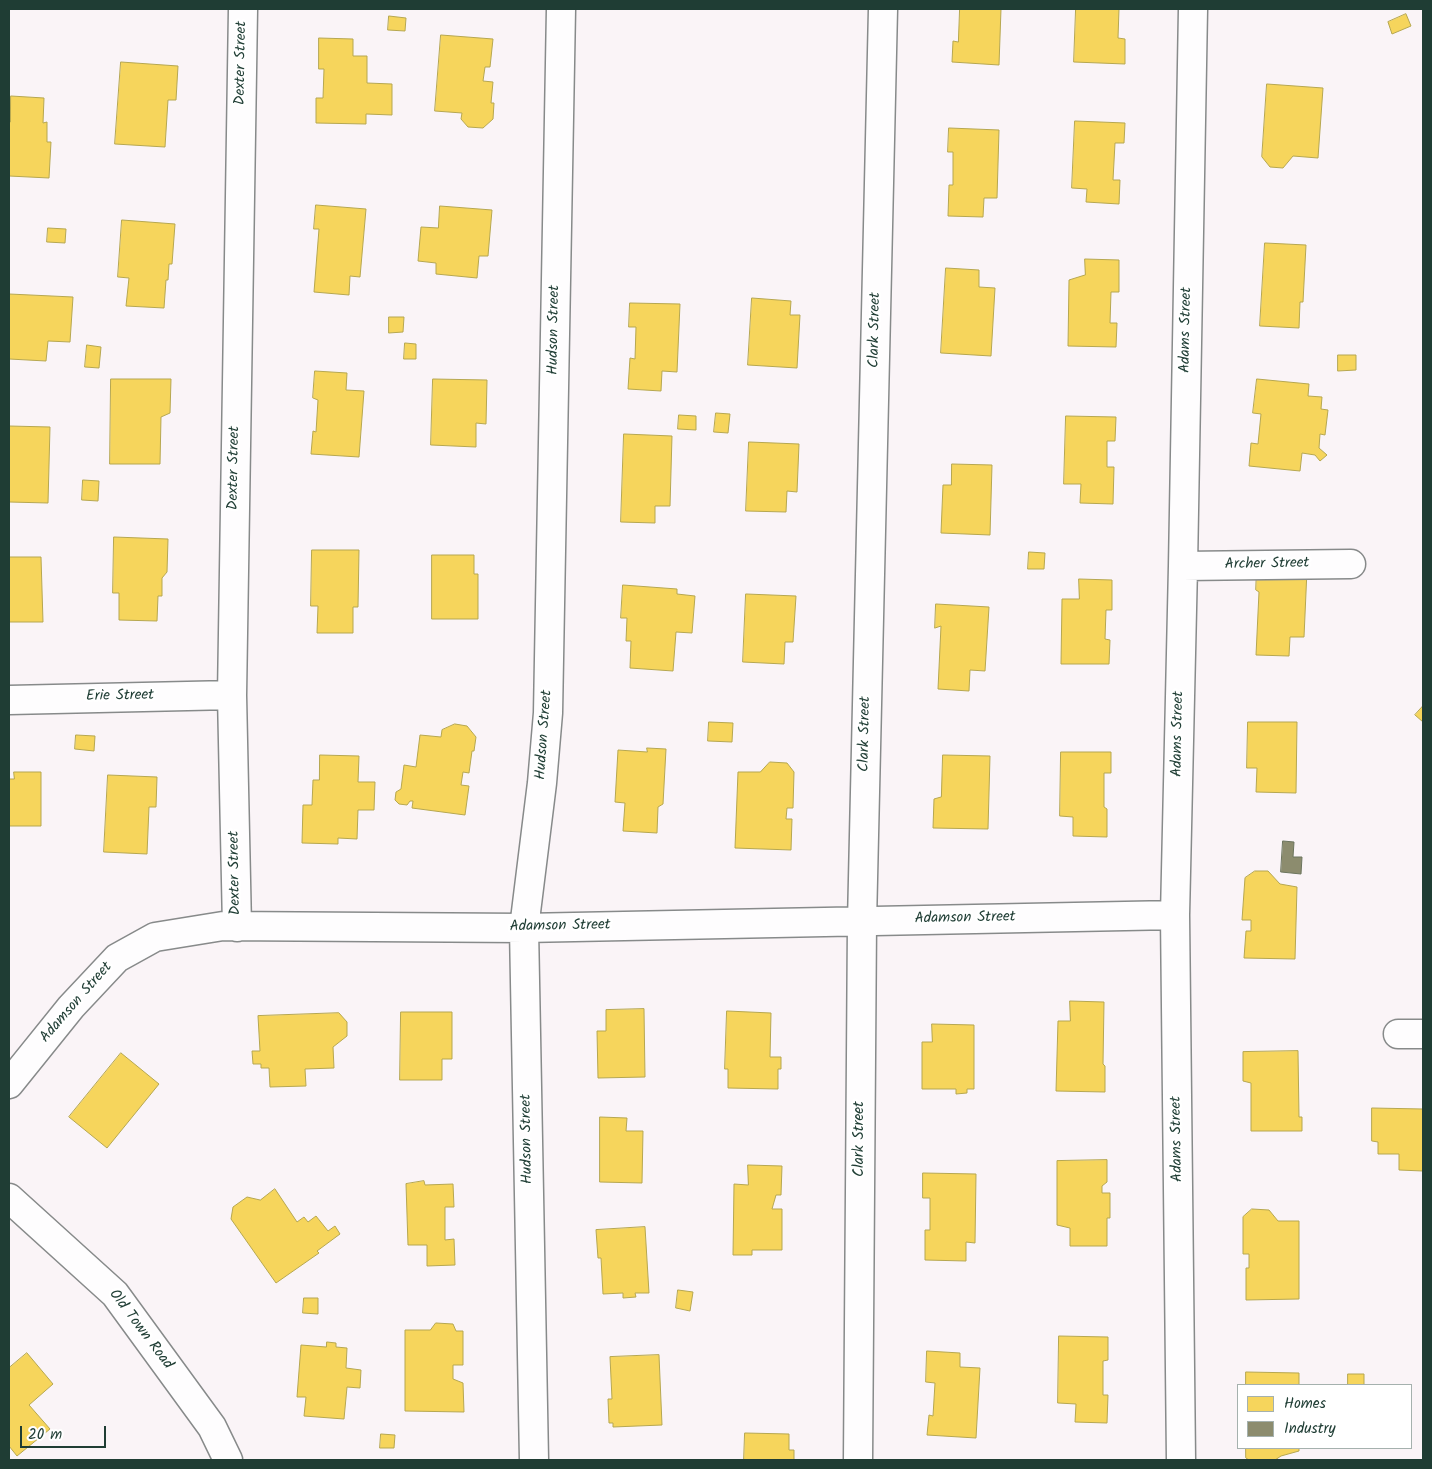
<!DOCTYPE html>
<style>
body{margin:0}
#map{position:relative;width:1432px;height:1469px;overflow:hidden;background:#faf4f7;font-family:Kalam,sans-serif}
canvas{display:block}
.frame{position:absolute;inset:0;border:10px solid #1f3d34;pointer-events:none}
.legend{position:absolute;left:1237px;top:1384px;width:175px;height:65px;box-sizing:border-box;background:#fff;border:1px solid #a5b1ae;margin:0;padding:6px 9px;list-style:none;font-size:15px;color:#1f3d34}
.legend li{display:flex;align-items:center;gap:10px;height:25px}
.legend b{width:25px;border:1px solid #a5b1ae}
.scale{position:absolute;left:20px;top:1426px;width:86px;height:22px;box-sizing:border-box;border:2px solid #1f3d34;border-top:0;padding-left:6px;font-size:15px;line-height:18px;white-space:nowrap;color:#1f3d34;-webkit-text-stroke:4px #fff;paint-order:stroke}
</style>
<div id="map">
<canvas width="1432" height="1469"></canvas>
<div class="frame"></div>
<ul class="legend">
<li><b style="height:14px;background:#f6d55c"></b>Homes</li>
<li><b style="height:14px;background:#8c8c6e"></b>Industry</li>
</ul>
<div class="scale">20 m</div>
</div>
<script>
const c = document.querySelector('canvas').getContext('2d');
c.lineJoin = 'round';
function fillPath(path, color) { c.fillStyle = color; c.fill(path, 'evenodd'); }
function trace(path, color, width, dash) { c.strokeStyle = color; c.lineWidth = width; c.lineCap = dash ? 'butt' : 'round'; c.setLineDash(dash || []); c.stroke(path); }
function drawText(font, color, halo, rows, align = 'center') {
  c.font = font + ' Kalam,sans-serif'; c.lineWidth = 5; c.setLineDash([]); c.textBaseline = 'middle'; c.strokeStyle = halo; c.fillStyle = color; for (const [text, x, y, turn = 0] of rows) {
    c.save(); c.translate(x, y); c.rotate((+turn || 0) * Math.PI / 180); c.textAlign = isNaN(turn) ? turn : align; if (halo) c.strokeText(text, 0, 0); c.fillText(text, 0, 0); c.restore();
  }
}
const homes = new Path2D(`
 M960 9H1001L999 65 952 62 953 41 958 42Z
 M1076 9H1119L1118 38 1125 39V64L1074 62Z
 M1406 14 1411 26 1392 34 1388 22Z
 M389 16 406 18 405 31 388 30Z
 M441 35 493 39 490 67H485L483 81 493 82 491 103H494L493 119 483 128 468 127 461 119 462 113 435 111Z
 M319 38 353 39V56H367V83L392 84V115L366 114V124L316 123V98H323L324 69H319Z
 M121 62 178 66 176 100H168L165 147 115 144Z
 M1267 84 1323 88 1318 158 1293 156 1283 168 1270 167 1262 157Z
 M11 96 44 98 43 123 47 122V142H51L49 178 9 176V122H10Z
 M1075 121 1125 123 1124 143H1115L1113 180H1120L1119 204 1086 202 1087 189 1072 188Z
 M949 128 999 130 997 198H984L983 217 948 216 949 185H953V152H948Z
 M316 205 366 209 360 277 350 276 349 295 314 292 319 229H314Z
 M440 206 492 210 488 256H479L477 278 436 274V263L418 261 421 227 438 228Z
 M122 220 175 224 172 264H169L168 280H166L164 308 126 306 129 278 118 277Z
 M48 228 66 229 65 243 47 242Z
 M1265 243 1306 245 1303 302H1300L1299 328 1260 326Z
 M1085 259 1119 260V292H1111L1110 323H1117L1116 347 1068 346 1069 280 1085 275Z
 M946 268 979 270V287L995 288 991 356 941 353Z
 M9 294 73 297 70 342 48 341 46 361 9 359Z
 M752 298 791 301 790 315H800L797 368 748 365Z
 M630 303 680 304 677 372 662 371 661 391 628 389 630 358 635 359 636 327H629Z
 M389 317H404L403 332 389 333Z
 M405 343 416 344V359H404Z
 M87 345 101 347 99 368 85 367Z
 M1338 355H1356V370L1338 371Z
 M315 371 347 373 346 390 364 391 359 457 311 454 313 431 316 432 318 400 313 398Z
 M111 379H171L170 413 161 417 160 464H110Z
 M433 379 487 380 486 424 476 423V447L431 445Z
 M1257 379 1309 384 1308 396 1322 397 1321 409 1328 410 1325 435 1320 434 1319 448 1327 455 1320 461 1315 455 1302 453 1300 471 1249 466 1251 443 1258 444 1261 414 1253 413Z
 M716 413 730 414 728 433 714 432Z
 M679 415 696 416V430L678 429Z
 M1066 416 1116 417 1115 441H1107V467H1114L1113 504 1080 503 1081 484H1064Z
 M9 426 50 427 48 503 9 502Z
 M624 434 672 436 670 506H655V523L621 522Z
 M749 442 799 444 797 492 787 491 786 512 746 511Z
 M952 464 992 465 990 535 941 533 943 485H951Z
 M83 480 99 481 98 501 82 500Z
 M114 537 168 539 167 572 162 578V596H158L157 621 119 620V593H113Z
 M312 550H359L358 607H353V633H317L318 606H311Z
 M1029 552 1045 553 1044 569H1028Z
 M432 555H474V574H478V619H432Z
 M9 557H41L43 622H9Z
 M1257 568 1307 570 1304 637H1290L1289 656 1256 655 1259 592 1256 590Z
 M1079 579 1112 580V610H1106L1105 639 1110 640 1109 664H1061L1062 599H1079Z
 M623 585 677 589V594L695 596 692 633 676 632 673 671 630 668 631 641H626L627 618H621Z
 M746 594 796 596 793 642H785L784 664 743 662Z
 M936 604 989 607 985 671 970 670 969 691 938 689 941 626 935 628Z
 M1423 706V722L1415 715Z
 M709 722 733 723 732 742 708 741Z
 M1248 722H1297L1296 793 1256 792 1257 768H1247Z
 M455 724 467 726 476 737 474 751H472L469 773 463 772 461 785 469 786 465 815 412 808 413 801H410L407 805 399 804 395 800 396 792 401 789 404 765 416 767 420 735 441 737 442 730Z
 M76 735 95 736 94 751 75 749Z
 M647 748 666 749 663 804 658 807 657 833 623 831 625 803 615 802 618 750 647 752Z
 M1061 752H1111V773H1104V807L1107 809V837L1073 836V817L1060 816Z
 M320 755 359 756 358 782H375L374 810H358L357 839 338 838V844L302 843 303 805H312L313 780H319Z
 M943 755 990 756 988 829 933 828 934 799 941 797Z
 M770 762 787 763 794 772 793 808H787L786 819H792L791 850 735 848 738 772H760Z
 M14 772H41V826H9V779H14Z
 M108 775 157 777 156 807H149L147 854 104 852Z
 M1255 871H1268L1280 884 1297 887 1295 959 1244 958 1246 931H1251V920H1242L1245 878Z
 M1070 1001 1104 1002 1103 1064 1105 1066V1092L1056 1091 1058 1021H1070Z
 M644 1009 645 1077 598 1078 597 1031H606V1010Z
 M727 1011 771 1013 770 1057H781V1069H778V1089L728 1088V1069H725Z
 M401 1012H452V1059H442V1080H400Z
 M339 1013 347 1022V1036L333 1047 334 1068 305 1069 306 1086 270 1087 269 1068H261V1064H253L252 1051H260L258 1016Z
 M932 1024 974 1025V1089H967V1093L956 1094V1089H922V1042H932Z
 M1298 1051 1299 1117H1302V1131H1251V1083L1243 1081V1052Z
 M121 1053 159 1084 107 1148 69 1117Z
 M1372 1108 1423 1109V1171L1399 1170V1154H1378V1142L1372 1141Z
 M600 1117 627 1118 626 1131H643L642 1183 600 1182Z
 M1107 1160V1182L1102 1186V1193H1110V1218H1107V1246H1070V1228L1057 1225V1161Z
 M748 1165 782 1166 781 1195H776L772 1209H782V1250H752V1255H733L734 1184 748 1185Z
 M923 1173 976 1174 975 1243 966 1242V1261L925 1260V1230H930V1198H923Z
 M424 1181 425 1185 453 1184 454 1207H445V1240L454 1239 455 1265 427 1266V1245H408L406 1184Z
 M275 1189 297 1222 304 1217 308 1222 316 1216 328 1231 335 1226 340 1234 317 1251 319 1253 276 1283 231 1219 233 1207 247 1197 260 1200Z
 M1252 1209 1269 1210 1278 1221H1299V1299L1246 1300V1268H1249V1254H1243V1217Z
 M645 1227 649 1293H635L636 1297 623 1298V1293L603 1294 601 1258H598L596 1230Z
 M678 1290 693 1292 690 1311 676 1308Z
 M304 1298H318V1314L303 1313Z
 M436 1323 453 1324 456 1331H463V1365H453V1379L463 1383 464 1412 405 1411V1330H430Z
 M1059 1336 1108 1337V1360L1103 1361V1395H1108L1107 1423 1075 1422 1076 1404 1058 1403Z
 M327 1342 336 1343V1347L347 1348 346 1368 361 1370 360 1388 347 1387 344 1419 304 1416 306 1397H297L301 1345 326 1347Z
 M927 1351 960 1353V1367L980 1368 976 1438 927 1435 929 1415 933 1416 935 1383 926 1382Z
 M27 1353 53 1384 29 1405 50 1429 17 1456 9 1446V1368Z
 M659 1355 662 1425 613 1427V1423H609L608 1399H612L610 1357Z
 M1246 1372 1299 1373V1385H1246Z
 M1348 1374H1364V1385H1348Z
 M745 1433 789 1434V1450H794V1460H744Z
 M381 1434 395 1435 394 1448H380Z
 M1246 1448H1299V1451L1281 1456 1275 1460H1249L1246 1458Z`);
fillPath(homes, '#f6d55c');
trace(homes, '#b6a750', 1);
const industry = new Path2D(`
 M1283 841 1294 842 1293 857H1302L1301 874 1281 872Z`);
fillPath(industry, '#8c8c6e');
trace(industry, '#6b745d', 1);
const minor = new Path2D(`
 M1183 566 1351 564
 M9 700 232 695
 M237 927 232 695 243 9
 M1398 1034H1423
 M9 1084 71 1007 117 958 155 937 223 926 524 928 1175 915
 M534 1460 524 928 542 783 548 713 561 9
 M858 1460 862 922 883 9
 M1181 1460 1175 915 1183 566 1193 9`);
const major = new Path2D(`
 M9 1198 115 1294 212 1427 228 1460`);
trace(minor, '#878a8a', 31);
trace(major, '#878a8a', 31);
trace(minor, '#fefdfe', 28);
trace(major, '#fefdfe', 28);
drawText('15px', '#1f3d34', '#fff', [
 ["Dexter Street",242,63,-89],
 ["Hudson Street",555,330,-89],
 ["Clark Street",876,330,-89],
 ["Adams Street",1187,330,-89],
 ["Dexter Street",235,468,-89],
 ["Archer Street",1267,565,-1],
 ["Erie Street",120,697,-1],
 ["Clark Street",866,734,-89],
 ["Adams Street",1179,734,-89],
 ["Hudson Street",545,735,-86],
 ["Dexter Street",236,873,-91],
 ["Adamson Street",965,919,-1],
 ["Adamson Street",560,927,-1],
 ["Adamson Street",77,1003,-49],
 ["Hudson Street",528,1139,-91],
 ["Clark Street",860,1139,-90],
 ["Adams Street",1178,1139,-91],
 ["Old Town Road",140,1330,53]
]);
</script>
